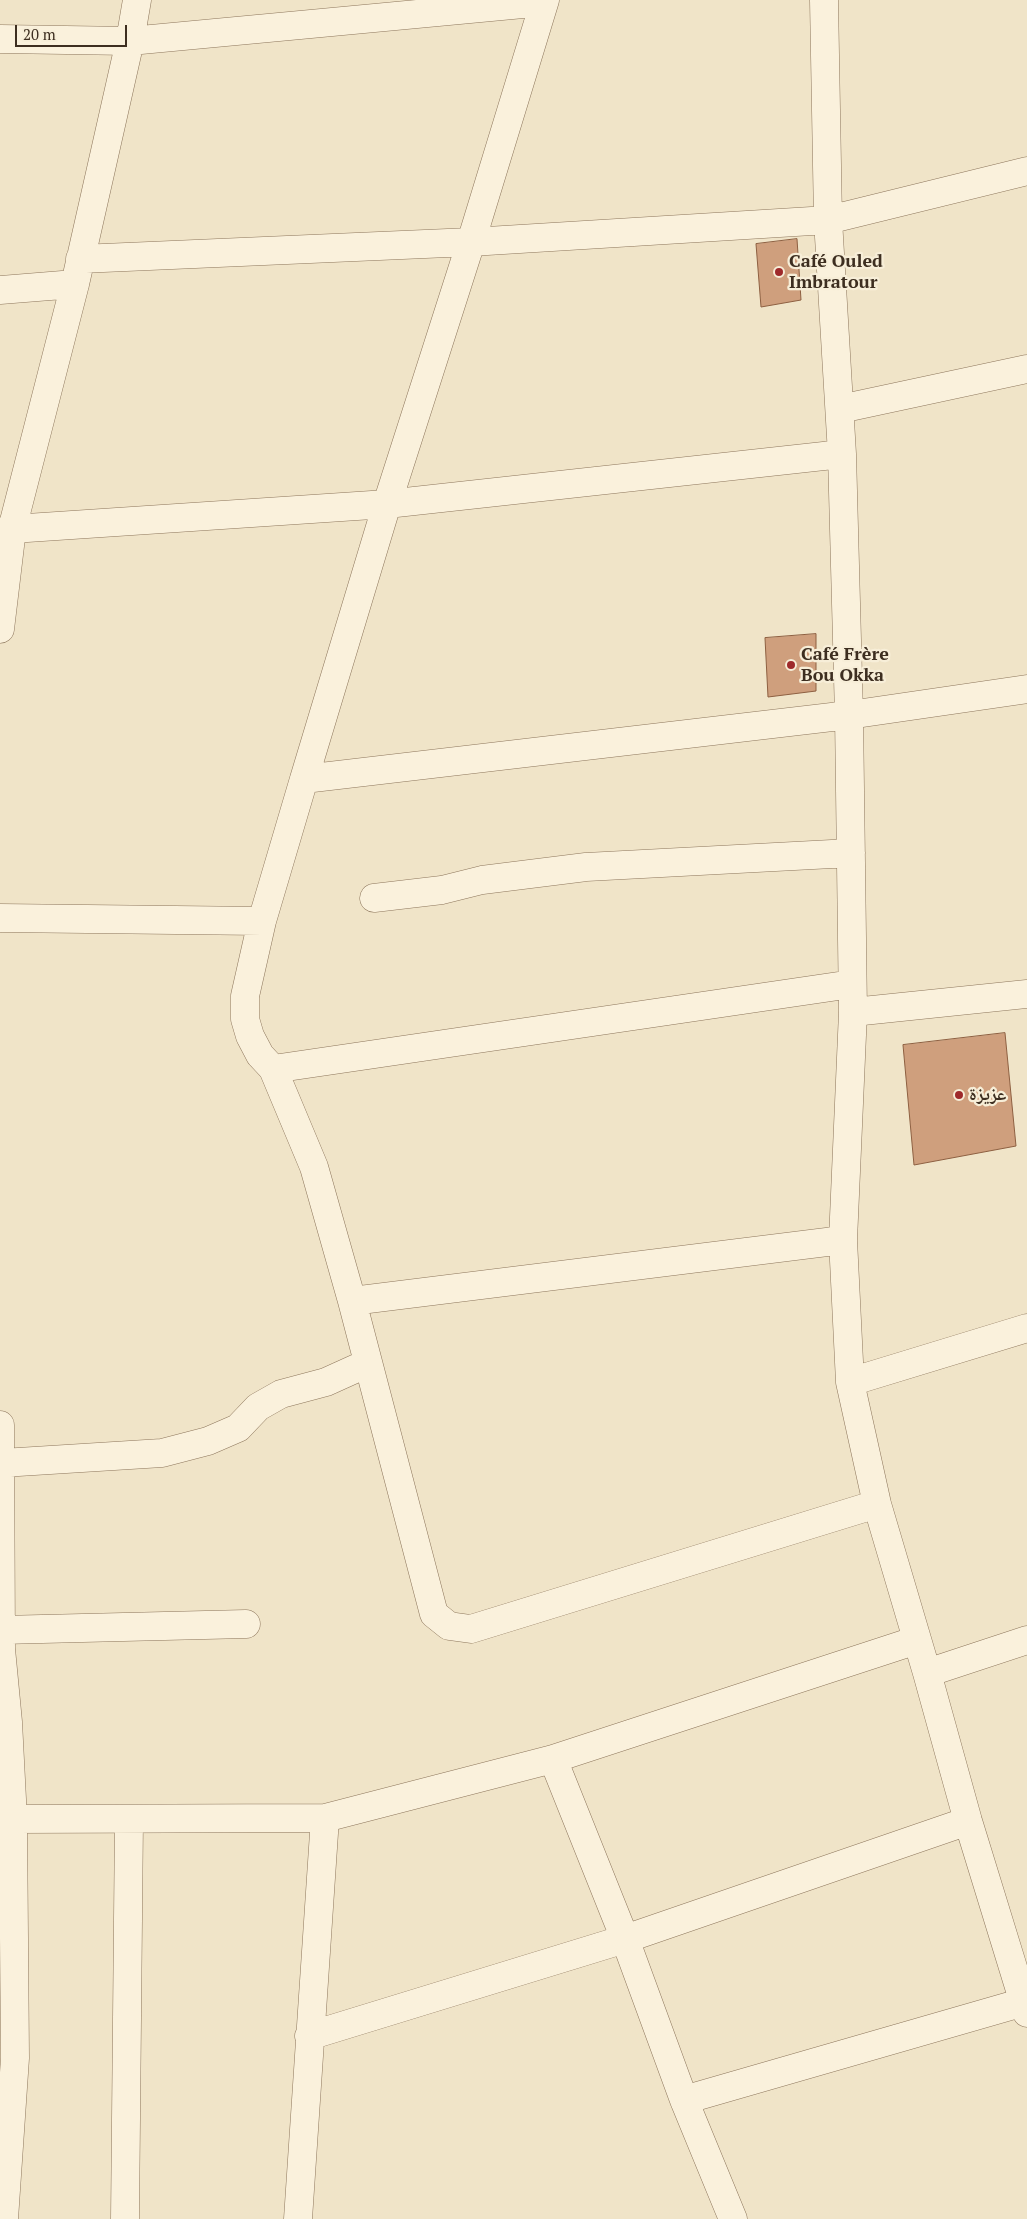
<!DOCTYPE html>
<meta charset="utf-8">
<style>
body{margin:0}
#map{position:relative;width:1027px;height:2219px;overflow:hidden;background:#f0e4c8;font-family:"PT Serif",serif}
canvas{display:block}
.scale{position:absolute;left:15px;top:25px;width:112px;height:22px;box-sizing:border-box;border:2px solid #3d2e20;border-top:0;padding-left:6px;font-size:15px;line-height:18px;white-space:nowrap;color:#3d2e20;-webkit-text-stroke:4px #f7eed8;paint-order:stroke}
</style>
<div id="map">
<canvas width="1027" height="2219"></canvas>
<div class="scale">20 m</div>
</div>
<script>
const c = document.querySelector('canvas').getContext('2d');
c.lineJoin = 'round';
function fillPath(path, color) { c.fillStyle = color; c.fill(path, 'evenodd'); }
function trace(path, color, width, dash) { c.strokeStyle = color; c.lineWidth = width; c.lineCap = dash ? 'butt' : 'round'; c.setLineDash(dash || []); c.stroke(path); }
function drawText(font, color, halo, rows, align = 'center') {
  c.font = font + ' "PT Serif","Noto Naskh Arabic",serif'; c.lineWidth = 4.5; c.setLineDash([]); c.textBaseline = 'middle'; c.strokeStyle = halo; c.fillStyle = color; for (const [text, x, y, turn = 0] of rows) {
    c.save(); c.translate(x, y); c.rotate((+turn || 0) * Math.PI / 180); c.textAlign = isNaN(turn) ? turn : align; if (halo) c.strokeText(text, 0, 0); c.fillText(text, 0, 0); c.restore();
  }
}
const building = new Path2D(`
 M797 239 801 300 761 307 756 244Z
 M816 634V691L768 697 765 638Z
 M1005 1033 1016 1146 914 1165 903 1045Z`);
fillPath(building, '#cf9f7d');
trace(building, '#8d5f41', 1);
const street = new Path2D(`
 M824 0 828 220 842 454 849 715 853 1012 843 1240 850 1382 877 1504 927 1673 968 1821 1027 2013
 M0 39 130 41 544 2
 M80 259 471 242 828 220 1027 171
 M0 290 75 284
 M840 409 1027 369
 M0 532 12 529 387 504 842 454
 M0 629 12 529 75 284 130 41 137 0
 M304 779 387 504 471 242 545 0
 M374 898 442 890 482 880 586 867 851 853
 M0 918 262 921
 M853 1012 1027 994
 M273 1069 852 984
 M352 1301 843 1240
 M850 1382 1027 1328
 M0 1425 1 1649 8 1722 13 1819 15 2058 4 2219
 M2 1463 162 1453 208 1441 238 1428 258 1407 281 1394 326 1382 368 1363
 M877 1504 471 1629 449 1626 434 1614 352 1301 314 1167 273 1069 260 1055 250 1036 245 1019V996L262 921 304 779 849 715 1027 689
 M1 1630 246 1624
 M927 1673 1027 1640
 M553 1759 625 1939 684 2100 733 2219
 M13 1819 325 1818 553 1759 917 1640
 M309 2036 625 1939 968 1821
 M684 2100 1024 2002
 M125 2219 129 1819
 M298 2219 325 1818`);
trace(street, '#8d765c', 29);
trace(street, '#faf1dc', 28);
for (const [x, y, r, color] of [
 [779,272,5,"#9e2a2b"],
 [791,665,5,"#9e2a2b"],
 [959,1095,5,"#9e2a2b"]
]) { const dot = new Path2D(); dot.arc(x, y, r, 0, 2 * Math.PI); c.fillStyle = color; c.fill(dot); trace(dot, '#f7eed8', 2); }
drawText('bold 18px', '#3d2e20', '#f7eed8', [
 ["Café Ouled",789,262],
 ["Imbratour",789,283],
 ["Café Frère",801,655],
 ["Bou Okka",801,676],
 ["عزيزة",969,1095]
], 'left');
</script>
